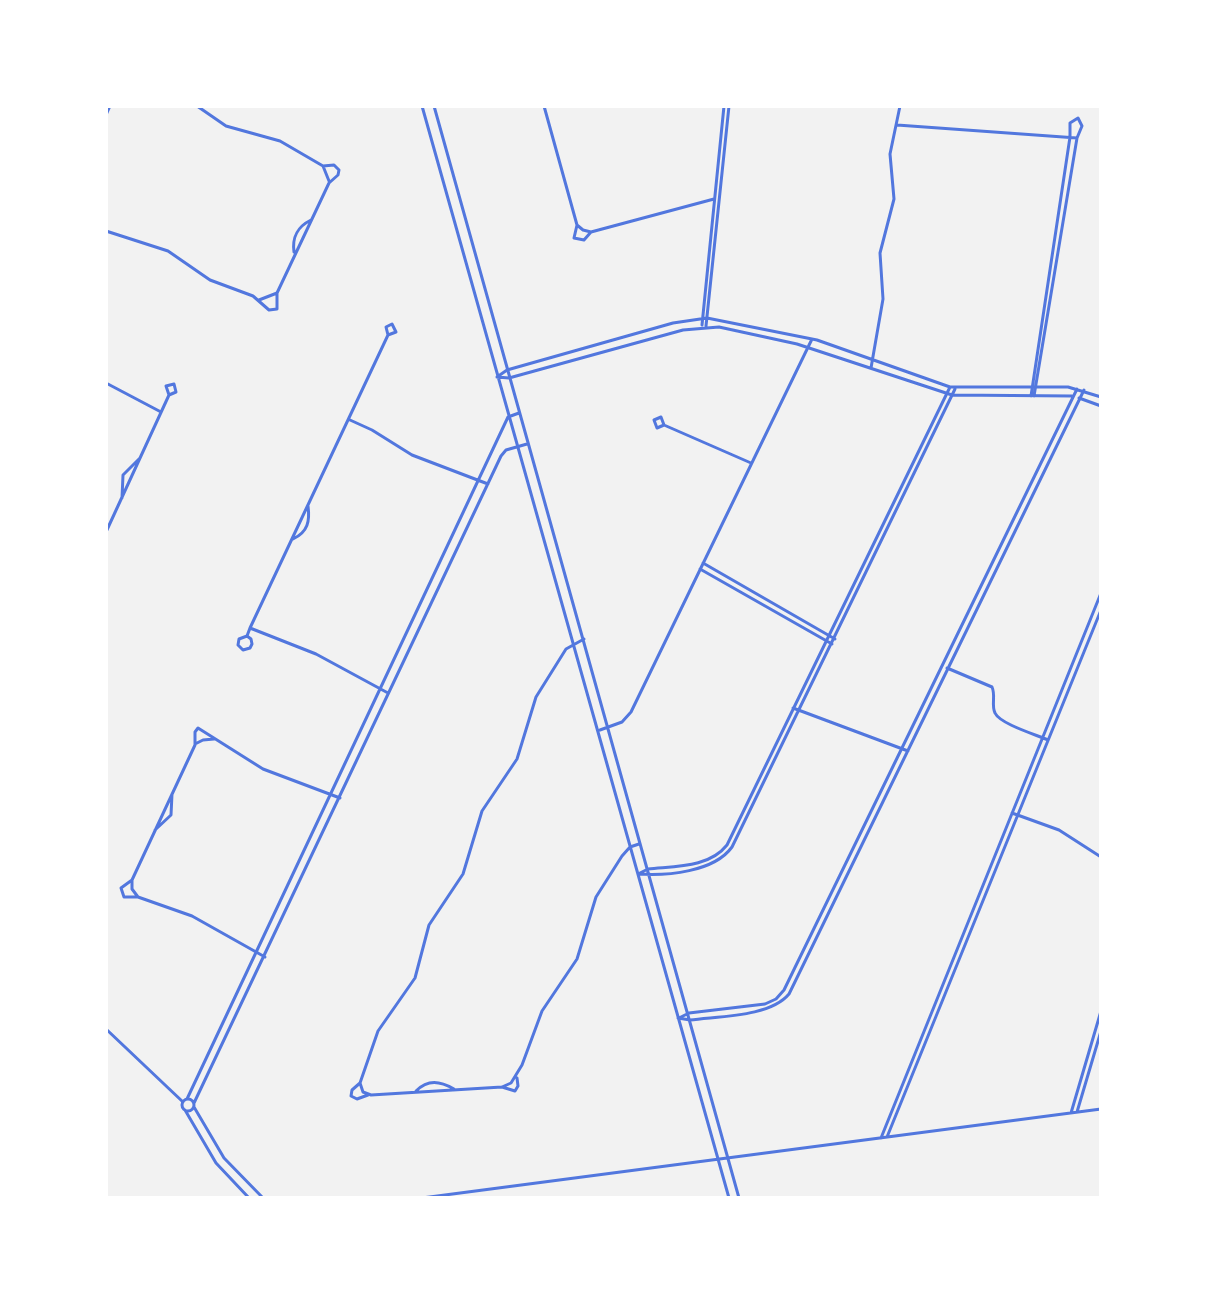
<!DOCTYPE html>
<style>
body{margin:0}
#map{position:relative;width:1207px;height:1304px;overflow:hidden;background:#f2f2f2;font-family:"Golos Text",sans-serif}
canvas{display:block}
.frame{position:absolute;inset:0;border:108px solid #fff;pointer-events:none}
</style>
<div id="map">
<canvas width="1207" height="1304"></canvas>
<div class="frame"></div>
</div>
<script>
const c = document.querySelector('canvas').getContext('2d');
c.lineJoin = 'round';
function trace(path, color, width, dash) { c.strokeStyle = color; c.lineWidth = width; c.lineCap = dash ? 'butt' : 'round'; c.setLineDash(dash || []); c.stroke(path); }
trace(new Path2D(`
 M422 106 729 1198
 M434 106 739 1198
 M544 106 577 225 574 238 584 240 591 232
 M106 115 110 106
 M897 125 1077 138
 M323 166 329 181
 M577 225 583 230 591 232 714 199
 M106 231 168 251 210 280 253 296 269 310 277 309V293L329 183 338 175 339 170 334 165 323 166 280 141 226 126 197 106
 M294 252C292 237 297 227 311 220
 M259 300 277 293
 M702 325 724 106
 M706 326 729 106
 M388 335 396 332 392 324
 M871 368 883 299 880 253 894 199 890 154 900 106
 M497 377 507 370 673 323 707 318 817 340 950 387H1068L1101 397
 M497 377 509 378 683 330 719 327 797 344 952 395 1072 396
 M106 383 161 412
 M1031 396 1070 137V123L1078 118 1082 126 1077 138 1034 396
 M1079 398 1101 406
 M350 420 372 430 412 455 488 484
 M664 425 657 428 654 420 661 417 664 425 751 463
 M122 498 123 475 140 458
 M293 539C308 532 310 521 308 506
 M106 546V532L169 395 166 386 174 384 176 392 169 395
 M703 563 835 639
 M700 569 832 644
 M250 628 316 654 388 693
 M247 636 251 639 252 644 250 648 243 650 238 645 239 639 247 636 250 628 388 335 386 327 392 324
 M584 639 566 649 536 697 517 759 482 811 463 874 429 925 415 978 378 1031 360 1083 363 1092 371 1095 502 1087 511 1083 522 1065 542 1011 577 959 596 897 622 856 630 847 639 844
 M947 668 992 687C996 696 991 705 995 713 1000 724 1037 735 1048 740
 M793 708 908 751
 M600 730 622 722 631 712 812 339
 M195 744 203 740 214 739
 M1012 813 1059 830 1101 857
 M155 830 171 815 172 794
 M640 873 648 869C675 866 709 868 727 845L950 387
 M638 874C667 876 714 872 732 847L955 389
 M132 880V889L138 897
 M265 957 192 916 138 897H124L121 888 132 880 195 745V732L198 728 263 769 340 798
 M678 1018 690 1020C719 1016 770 1017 789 994L1084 390
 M679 1018 689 1013 765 1004 776 999 784 990 1077 389
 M106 1029 183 1102
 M360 1083 352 1090 351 1096 357 1099 368 1095
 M502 1087 515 1091 518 1086 517 1078
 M416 1091C428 1079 440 1081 454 1089
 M187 1099 508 417 519 413
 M182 1105a6 6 0 1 1 12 0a6 6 0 1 1-12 0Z
 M194 1103 501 456 506 450 527 444
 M194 1107 224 1158 263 1198
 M185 1110 216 1163 249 1198
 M1077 1112 1101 1031
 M1071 1113 1101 1011
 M887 1137 1101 610
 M881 1138 1101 593
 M422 1198 1101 1109`), '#5277de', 3);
</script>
